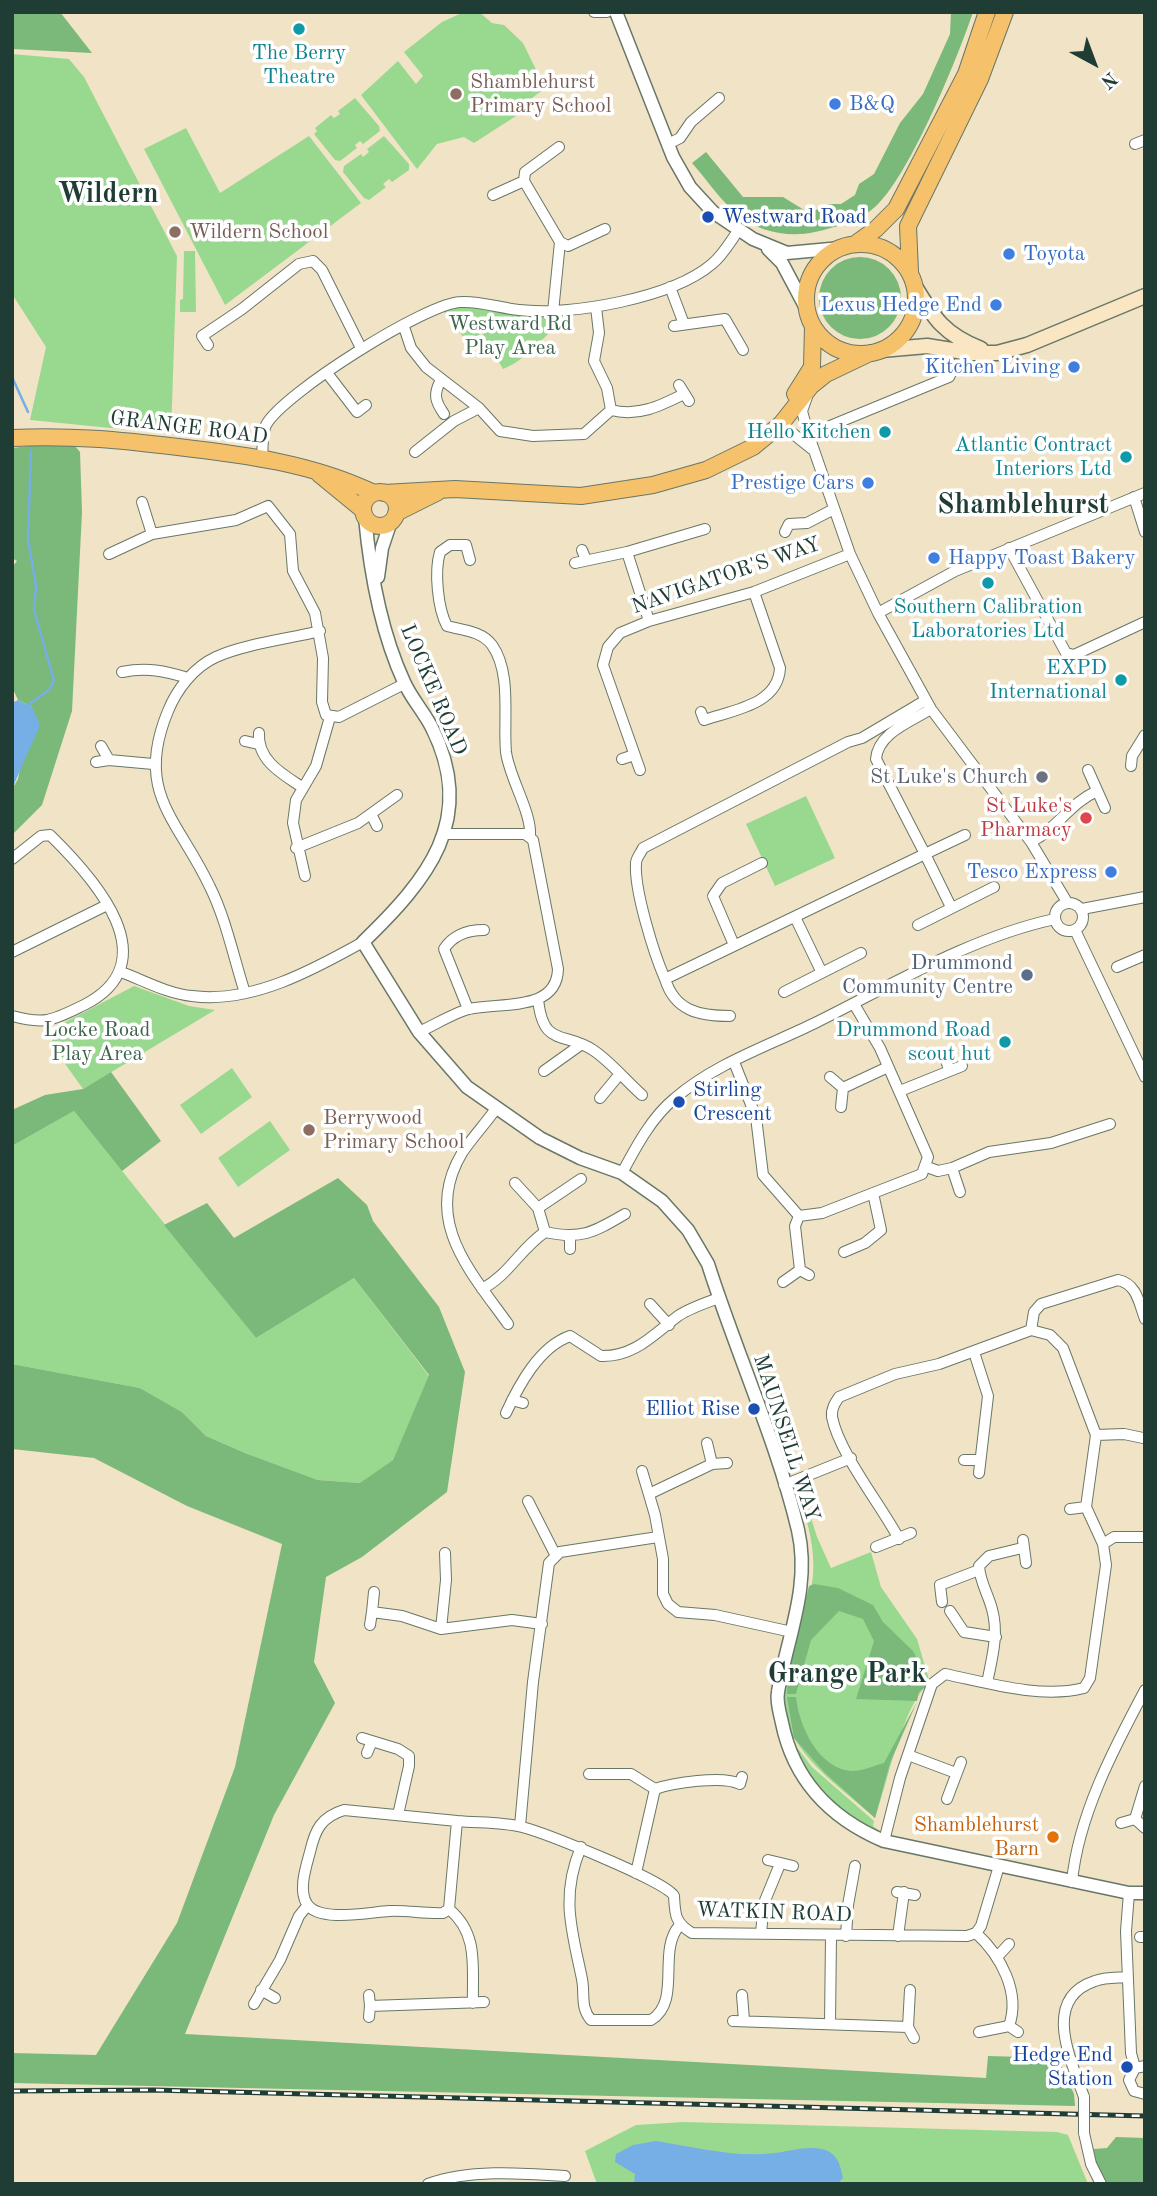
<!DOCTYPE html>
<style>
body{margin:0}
#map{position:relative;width:1157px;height:2196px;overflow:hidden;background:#f1e3c6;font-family:"Old Standard TT",serif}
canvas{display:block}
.frame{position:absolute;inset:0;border:14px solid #1f3d34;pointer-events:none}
.north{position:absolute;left:1059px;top:28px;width:70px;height:70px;-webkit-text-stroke:5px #fff;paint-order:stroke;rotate:139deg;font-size:19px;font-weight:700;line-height:28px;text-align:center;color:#1f3d34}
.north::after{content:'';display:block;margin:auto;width:24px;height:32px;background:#1f3d34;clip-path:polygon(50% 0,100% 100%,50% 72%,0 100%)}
</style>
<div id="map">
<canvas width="1157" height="2196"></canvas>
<div class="frame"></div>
<div class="north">N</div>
</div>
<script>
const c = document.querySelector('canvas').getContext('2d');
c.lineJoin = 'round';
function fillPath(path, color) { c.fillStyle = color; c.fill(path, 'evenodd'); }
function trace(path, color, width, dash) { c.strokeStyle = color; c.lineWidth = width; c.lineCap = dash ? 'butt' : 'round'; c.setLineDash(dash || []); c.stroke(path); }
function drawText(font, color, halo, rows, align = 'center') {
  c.font = font + ' "Old Standard TT",serif'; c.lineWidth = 7; c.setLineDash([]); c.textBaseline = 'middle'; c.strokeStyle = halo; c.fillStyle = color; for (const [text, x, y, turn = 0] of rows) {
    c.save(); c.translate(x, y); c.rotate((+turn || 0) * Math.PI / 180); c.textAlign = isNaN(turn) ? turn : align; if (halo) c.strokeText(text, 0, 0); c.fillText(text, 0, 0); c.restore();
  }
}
fillPath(new Path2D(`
 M464 12H479L492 23 504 25 523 43 545 88 518 109 516 116 474 143 464 137 437 144 417 169 361 95 398 61 416 84 423 76 404 52 442 22Z
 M12 54 69 59 84 77 177 256 171 434 30 420 46 347 12 294Z
 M355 98 379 126 380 131 363 144 360 141 355 145 357 148 340 161 335 160 314 134 317 131 315 128 331 115 334 118 340 114 338 111Z
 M186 128 220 193 309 136 361 203 225 305 144 149Z
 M384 136 409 164V170L392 182 389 179 383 184 386 187 369 200 364 198 343 172 344 166 361 154 363 157 369 152 367 149Z
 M184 251H195L196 312H180V300L183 299Z
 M464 305 523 315H568V319C545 332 528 360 503 369L482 333 467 342 443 310Z
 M806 796 835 858 775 886 746 824Z
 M134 986 189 1006 215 1010 83 1089 51 1044 56 1027Z
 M232 1068 252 1097 201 1134 180 1105Z
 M74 1111 256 1338 354 1278 429 1376 393 1460 361 1483 318 1480 245 1453 206 1436 182 1412 140 1388 12 1364V1146Z
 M270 1121 290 1150 238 1187 218 1158Z
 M805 1499 817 1537 831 1568 871 1552 881 1587 917 1639 930 1683C904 1700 886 1788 875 1818 848 1794 812 1769 794 1738 767 1689 808 1624 813 1575 815 1550 809 1525 800 1501Z
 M789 1737 812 1767 874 1821 873 1826 880 1831C835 1824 807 1775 789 1737Z
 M684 2122 1057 2132 1068 2135 1088 2184H597L585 2151 636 2125Z`), '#99d98f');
fillPath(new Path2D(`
 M12 12H60L92 53 12 49Z
 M951 12H973C959 55 905 188 870 211 854 222 833 228 815 232 789 238 759 232 738 215 721 201 707 180 692 163L706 152 743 197H783L809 213 829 204H841L855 195 859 184 874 174 900 123 923 94 950 34Z
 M819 298a41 41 0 1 1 82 0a41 41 0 1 1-82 0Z
 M71 441 80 452 82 512 72 711 42 805 12 835V789L18 779 32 707 18 700 12 687V567L17 561 12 558V448Z
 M111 1072 161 1141 122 1171 74 1111 12 1146V1110L45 1095 83 1089Z
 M338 1178 367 1205 373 1221 439 1307 465 1372 447 1492 362 1557 326 1577 314 1662 335 1703 274 1815 185 2034 986 2078 988 2056 1058 2058 1074 2094 1075 2106 12 2083V2053L96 2055 177 1923 235 1767 282 1544 187 1506 94 1458 12 1449V1364L140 1388 182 1412 206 1436 245 1453 318 1480 360 1483 393 1460 429 1375 354 1278 256 1338 164 1225 207 1203 234 1238Z
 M814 1584 838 1588 873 1605 883 1622 913 1651 930 1683 919 1692 917 1701 856 1699 874 1641 863 1619 839 1611 811 1640 796 1694H787L788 1669 809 1586Z
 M787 1697H796C799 1726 818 1768 851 1771 861 1772 875 1765 884 1763L917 1702 890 1763 875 1818 824 1772 794 1738Z
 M1116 2137 1145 2138V2184H1106L1095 2164 1094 2149 1107 2148Z`), '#7ab97a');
fillPath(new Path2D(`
 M18 700 32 707 40 725 12 789V703Z
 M656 2141C694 2147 736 2158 775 2153 790 2151 813 2144 828 2151 839 2157 841 2168 843 2178L837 2184H634L635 2174 615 2162 616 2154 633 2145Z`), '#75afe5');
trace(new Path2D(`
 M12 377 28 412
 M28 705 49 690 54 681 34 610 36 586 28 539 31 451`), '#75afe5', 2.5);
const minor = new Path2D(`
 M594 12H607
 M668 144 680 138 691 122 719 98
 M1135 144 1145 140
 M493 195 524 181
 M560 242 568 246 605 229
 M670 287 684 324
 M596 307 599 333 594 361 607 388 611 410C638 417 660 406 684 394
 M553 312 560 242 524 181 525 172 559 147
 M674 326 725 319 743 350
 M404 327 411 348 426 367 479 408 500 431 533 436 584 434 611 410
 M208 345 202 336 242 309 299 264 313 261 322 270 361 348
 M327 373 357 412 366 405
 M441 380C433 394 435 401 444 414
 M679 385 689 401
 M807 397 802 411 808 433 850 554 878 613 931 709 1031 842 1067 902
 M781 424 812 449
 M806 425 825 428 949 377 952 371 945 348
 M415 452 454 421 479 408
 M262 457C263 447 262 433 266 425 282 394 428 302 461 302 480 301 500 308 519 310 571 316 672 298 712 264 723 255 730 242 738 231
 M1134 497 1145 532
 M142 502 152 534
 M785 532 789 524 807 523 834 509
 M1009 548 1066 653 1074 655 1145 622
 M582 550 586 560
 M627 552 649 621
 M109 554 152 534 236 520 268 506 290 534 293 571 315 613 323 658 322 702 326 715 339 717 404 684
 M470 560 466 545H450L440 552C434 572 438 609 447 626 462 630 482 631 492 645 512 673 503 719 506 752 509 777 532 813 530 836
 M575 563 627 552 705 529
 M878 613 955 571 1145 493
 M122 672C147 667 165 671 188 678
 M926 700 862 738 848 742 643 848C641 853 636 858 636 863 634 890 654 954 665 979L925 854 876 759C878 733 910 722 931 709
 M701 712 704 720C733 710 778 705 780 668L754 592
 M259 733C257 760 282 774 302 787
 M245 741 258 744
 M101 746 109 760
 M622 759 634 755
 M96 762 109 760 153 764
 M1131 766 1132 756 1145 735
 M640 770 603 665 608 647 620 633 649 621 754 592 850 554
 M1088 770 1105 808
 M371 814 377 826
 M1031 842C1057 829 1070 803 1097 791
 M296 848 358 823 397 795
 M12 859 41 836 50 835C95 879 169 962 84 1005 53 1020 46 1025 12 1016
 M305 876 293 823 296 800 316 766 330 717
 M1055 917a14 14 0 1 1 28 0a14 14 0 1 1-28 0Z
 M951 907 925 854 965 835
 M1082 909 1145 897
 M795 917 821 971
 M918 925 994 887
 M1075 930 1145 1077
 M734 945 713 896 722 883 762 863
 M12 952 107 905
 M1117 967 1145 955
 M121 972C143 980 168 994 192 996 251 1004 313 970 363 942
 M665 979C675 1011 699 1016 730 1016
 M784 992 861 953
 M245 993C234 959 226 919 210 887 178 819 134 793 168 711 177 689 194 667 216 657 245 644 288 639 320 631
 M538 999C543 1048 564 1031 593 1050 611 1062 626 1081 642 1095
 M468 1009 444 949C453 935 468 930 484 930
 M419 1032C435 1025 453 1013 469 1009 501 1002 557 1012 558 969L533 840 525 834H444
 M944 1053 949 1070
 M734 1062 756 1117 763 1175 799 1216 822 1213 922 1174 928 1157 880 1048 854 1004
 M544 1071 579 1046
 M830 1077 843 1088
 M900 1091 962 1066
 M600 1098 619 1075
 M841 1107 843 1088 888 1067
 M495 1110C485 1124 472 1138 462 1153 422 1220 470 1271 508 1324
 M927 1167 938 1171 952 1168 989 1152 1051 1143 1110 1124
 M952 1168 960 1192
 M622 1173C636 1147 651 1118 674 1099 714 1064 768 1046 815 1023 892 985 971 937 1055 919
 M515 1183 538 1208 545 1232
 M538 1208 581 1179
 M799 1216 795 1226 800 1270 809 1275
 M570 1249V1238
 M844 1252 865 1243 881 1230 873 1193
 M783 1282 800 1270
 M482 1289C509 1275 520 1249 545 1232 582 1240 594 1232 625 1214
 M650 1304 669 1325
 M1031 1330 1034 1312 1041 1304 1118 1280C1137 1284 1139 1303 1145 1319
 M974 1352 988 1396 979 1473
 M512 1400 523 1403
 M506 1413C519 1385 539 1347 570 1336L601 1356C634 1357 653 1335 678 1316 690 1308 705 1303 719 1298
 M1096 1435 1124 1434 1143 1438
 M707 1443 712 1464
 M964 1460H979
 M642 1471 655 1515 663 1559V1594L668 1604 678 1612 715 1615 792 1632
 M784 1485 851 1458
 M649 1494 712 1464 727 1463
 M528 1501 556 1556
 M1070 1509 1086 1507
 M1023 1540 1026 1563
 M1103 1544 1114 1537H1145
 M876 1547 911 1533
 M942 1602 940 1585 979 1570
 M950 1611 964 1632 996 1637
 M372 1612 374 1592
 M370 1625 372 1612 402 1616 441 1629 512 1620 542 1624
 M441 1629 446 1580 445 1553
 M987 1683C992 1658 999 1634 992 1609 988 1594 980 1582 979 1566L989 1556 1022 1548
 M362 1738 398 1749 409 1756V1766L398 1815
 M367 1753 372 1741
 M908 1755 956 1773
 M589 1774H631L655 1789
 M947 1799 961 1762
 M344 1810 457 1821 449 1909 443 1913C425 1914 407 1910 389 1911 371 1912 319 1923 307 1904 298 1890 306 1867 310 1852 315 1830 321 1817 344 1810Z
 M1135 1819 1145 1786
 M457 1821C478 1823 502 1822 522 1827 545 1833 666 1881 674 1896 675 1915 675 1923 692 1933L967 1936 976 1933 981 1926 999 1866
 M1121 1823 1135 1819 1145 1828
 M520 1826 533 1682 549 1563 560 1552 658 1537
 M884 1841 900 1778 932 1684 945 1674C988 1683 1041 1699 1084 1688L1090 1678 1106 1565 1103 1544 1086 1507 1096 1435 1063 1348 1050 1335 1031 1330 939 1364 895 1374 839 1397C835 1403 831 1409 832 1417 839 1453 881 1505 899 1539
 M581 1847C560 1897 572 1930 582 1979 585 1995 580 2007 591 2020H651C682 2001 657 1952 679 1926
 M768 1860 793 1866
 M636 1873 655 1789C672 1783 723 1775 740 1784L742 1777
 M1072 1882C1078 1816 1114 1748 1145 1690
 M897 1892 915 1895
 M1129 1893 1126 1931 1131 2053 1135 2068
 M449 1909C479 1934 472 1967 473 2003
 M761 1933 764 1903 780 1864
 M976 1933C1000 1955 1021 1992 1009 2026L979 2032
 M846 1936 848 1905 855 1866
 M898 1936 904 1892
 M1140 1937H1145
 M998 1956 1009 1944
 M261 1990 275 1998
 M910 1990 908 2027 914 2038
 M369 1995 370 2006 484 2002
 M742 1995 744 2020
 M254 2004 280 1960 299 1916 307 1906
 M369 2017 370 2006
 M733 2021 908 2027
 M830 2024 831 1936
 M1009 2026 1018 2032
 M1145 2066 1135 2068 1129 2080 1134 2091 1145 2094
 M1084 2097C1072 2062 1040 1999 1095 1981 1105 1977 1118 1978 1128 1977
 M1084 2133 1091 2164 1101 2184
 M428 2184C470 2169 521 2173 565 2176`);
const tertiary = new Path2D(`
 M616 12 673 157 690 187 713 212 753 239 787 253 841 248
 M768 249 782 263 807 310
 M365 517C370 571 381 632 404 682 411 698 424 712 432 728 478 820 427 880 363 942L419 1032 467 1087 540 1138 580 1158 622 1173 662 1201 688 1230 708 1264C736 1352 777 1442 798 1530 811 1587 787 1637 778 1692 776 1702 780 1713 782 1723 794 1781 830 1818 884 1841L1129 1893H1145
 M378 577 382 548 391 521`);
const secondary = new Path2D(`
 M914 285C934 318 943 334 981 349
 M881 350 927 346 970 353H997L1027 345 1145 296`);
const primary = new Path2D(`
 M855 244 876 229 896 209 966 74 987 12
 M806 299a55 55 0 1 1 110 0a55 55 0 1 1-110 0Z
 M910 272 908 226 980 79 1005 12
 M795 394 812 367 813 326
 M12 438C70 435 120 440 178 447 246 455 311 463 374 493
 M319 474 363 510
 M363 509a17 17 0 1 1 34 0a17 17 0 1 1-34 0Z
 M384 493 455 489 581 496 653 485 706 470 753 447 781 424 811 386 826 374 870 353
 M396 513 438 492`);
trace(minor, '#687767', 12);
trace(tertiary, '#687767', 15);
trace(secondary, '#687767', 17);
trace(primary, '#687767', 18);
trace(minor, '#fff', 10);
trace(tertiary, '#fff', 12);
trace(secondary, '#fbe6c4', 14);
trace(primary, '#f5c16b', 16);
const rail = new Path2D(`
 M12 2091 154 2090 1145 2116`);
trace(rail, '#1f3d34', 5);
trace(rail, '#fff', 2.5, [8]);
const minorBridge = new Path2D(`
 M1084 2133V2097`);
trace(minorBridge, '#687767', 12, []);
trace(minorBridge, '#fff', 10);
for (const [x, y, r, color] of [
 [299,29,7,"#0f9aa8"],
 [456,94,7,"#8d6e63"],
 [835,104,7,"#3f7fe0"],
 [708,217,7,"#1a4fb4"],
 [175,232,7,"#8d6e63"],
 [1009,254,7,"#3f7fe0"],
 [996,305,7,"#3f7fe0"],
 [1074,367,7,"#3f7fe0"],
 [885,432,7,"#0f9aa8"],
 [1126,457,7,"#0f9aa8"],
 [868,483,7,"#3f7fe0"],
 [934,558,7,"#3f7fe0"],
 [988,583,7,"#0f9aa8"],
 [1121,680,7,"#0f9aa8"],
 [1042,777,7,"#6b7280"],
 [1086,818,7,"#e0444e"],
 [1111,872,7,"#3f7fe0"],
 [1027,975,7,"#5c6f8a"],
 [1005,1042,7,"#0f9aa8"],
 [679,1102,7,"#1a4fb4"],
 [309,1130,7,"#8d6e63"],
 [754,1409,7,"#1a4fb4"],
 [1053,1837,7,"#e8710a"],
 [1127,2067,7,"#1a4fb4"]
]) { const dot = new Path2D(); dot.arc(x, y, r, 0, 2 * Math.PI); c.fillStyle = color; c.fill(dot); trace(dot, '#fff', 2.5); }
drawText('21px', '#0d838f', '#fff', [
 ["The Berry",299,53,"center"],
 ["Theatre",299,77,"center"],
 ["Hello Kitchen",871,432],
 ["Atlantic Contract",1112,445],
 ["Interiors Ltd",1112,469],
 ["Southern Calibration",988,607,"center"],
 ["Laboratories Ltd",988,631,"center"],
 ["EXPD",1107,668],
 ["International",1107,692],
 ["Drummond Road",991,1030],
 ["scout hut",991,1054]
], 'right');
drawText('21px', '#785e54', '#fff', [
 ["Shamblehurst",470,82],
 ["Primary School",470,106],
 ["Wildern School",189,232],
 ["Berrywood",323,1118],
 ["Primary School",323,1142]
], 'left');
drawText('21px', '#366cbe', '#fff', [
 ["B&Q",849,104,"left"],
 ["Toyota",1023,254,"left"],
 ["Lexus Hedge End",982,305],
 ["Kitchen Living",1060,367],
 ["Prestige Cars",854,483],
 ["Happy Toast Bakery",948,558,"left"],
 ["Tesco Express",1097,872]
], 'right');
drawText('21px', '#164399', '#fff', [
 ["Westward Road",722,217],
 ["Stirling",693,1090],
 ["Crescent",693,1114],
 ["Elliot Rise",740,1409,"right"],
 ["Hedge End",1113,2055,"right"],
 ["Station",1113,2079,"right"]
], 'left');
drawText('21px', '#3e644b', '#fff', [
 ["Westward Rd",510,324],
 ["Play Area",510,348],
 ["Locke Road",97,1030],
 ["Play Area",97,1054]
]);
drawText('21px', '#1f3d34', '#fff', [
 ["GRANGE ROAD",189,428,7],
 ["NAVIGATOR'S WAY",726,576,-19],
 ["LOCKE ROAD",433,690,67],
 ["MAUNSELL WAY",786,1438,72],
 ["WATKIN ROAD",774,1913,2]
]);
drawText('21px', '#5b616d', '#fff', [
 ["St Luke's Church",1028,777]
], 'right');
drawText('21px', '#be3a42', '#fff', [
 ["St Luke's",1072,806],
 ["Pharmacy",1072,830]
], 'right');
drawText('21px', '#4e5e75', '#fff', [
 ["Drummond",1013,963],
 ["Community Centre",1013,987]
], 'right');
drawText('21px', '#c56008', '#fff', [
 ["Shamblehurst",1039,1825],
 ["Barn",1039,1849]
], 'right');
drawText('bold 28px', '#1f3d34', '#fff', [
 ["Wildern",108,195],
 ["Shamblehurst",1023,506],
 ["Grange Park",847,1675]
]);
</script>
